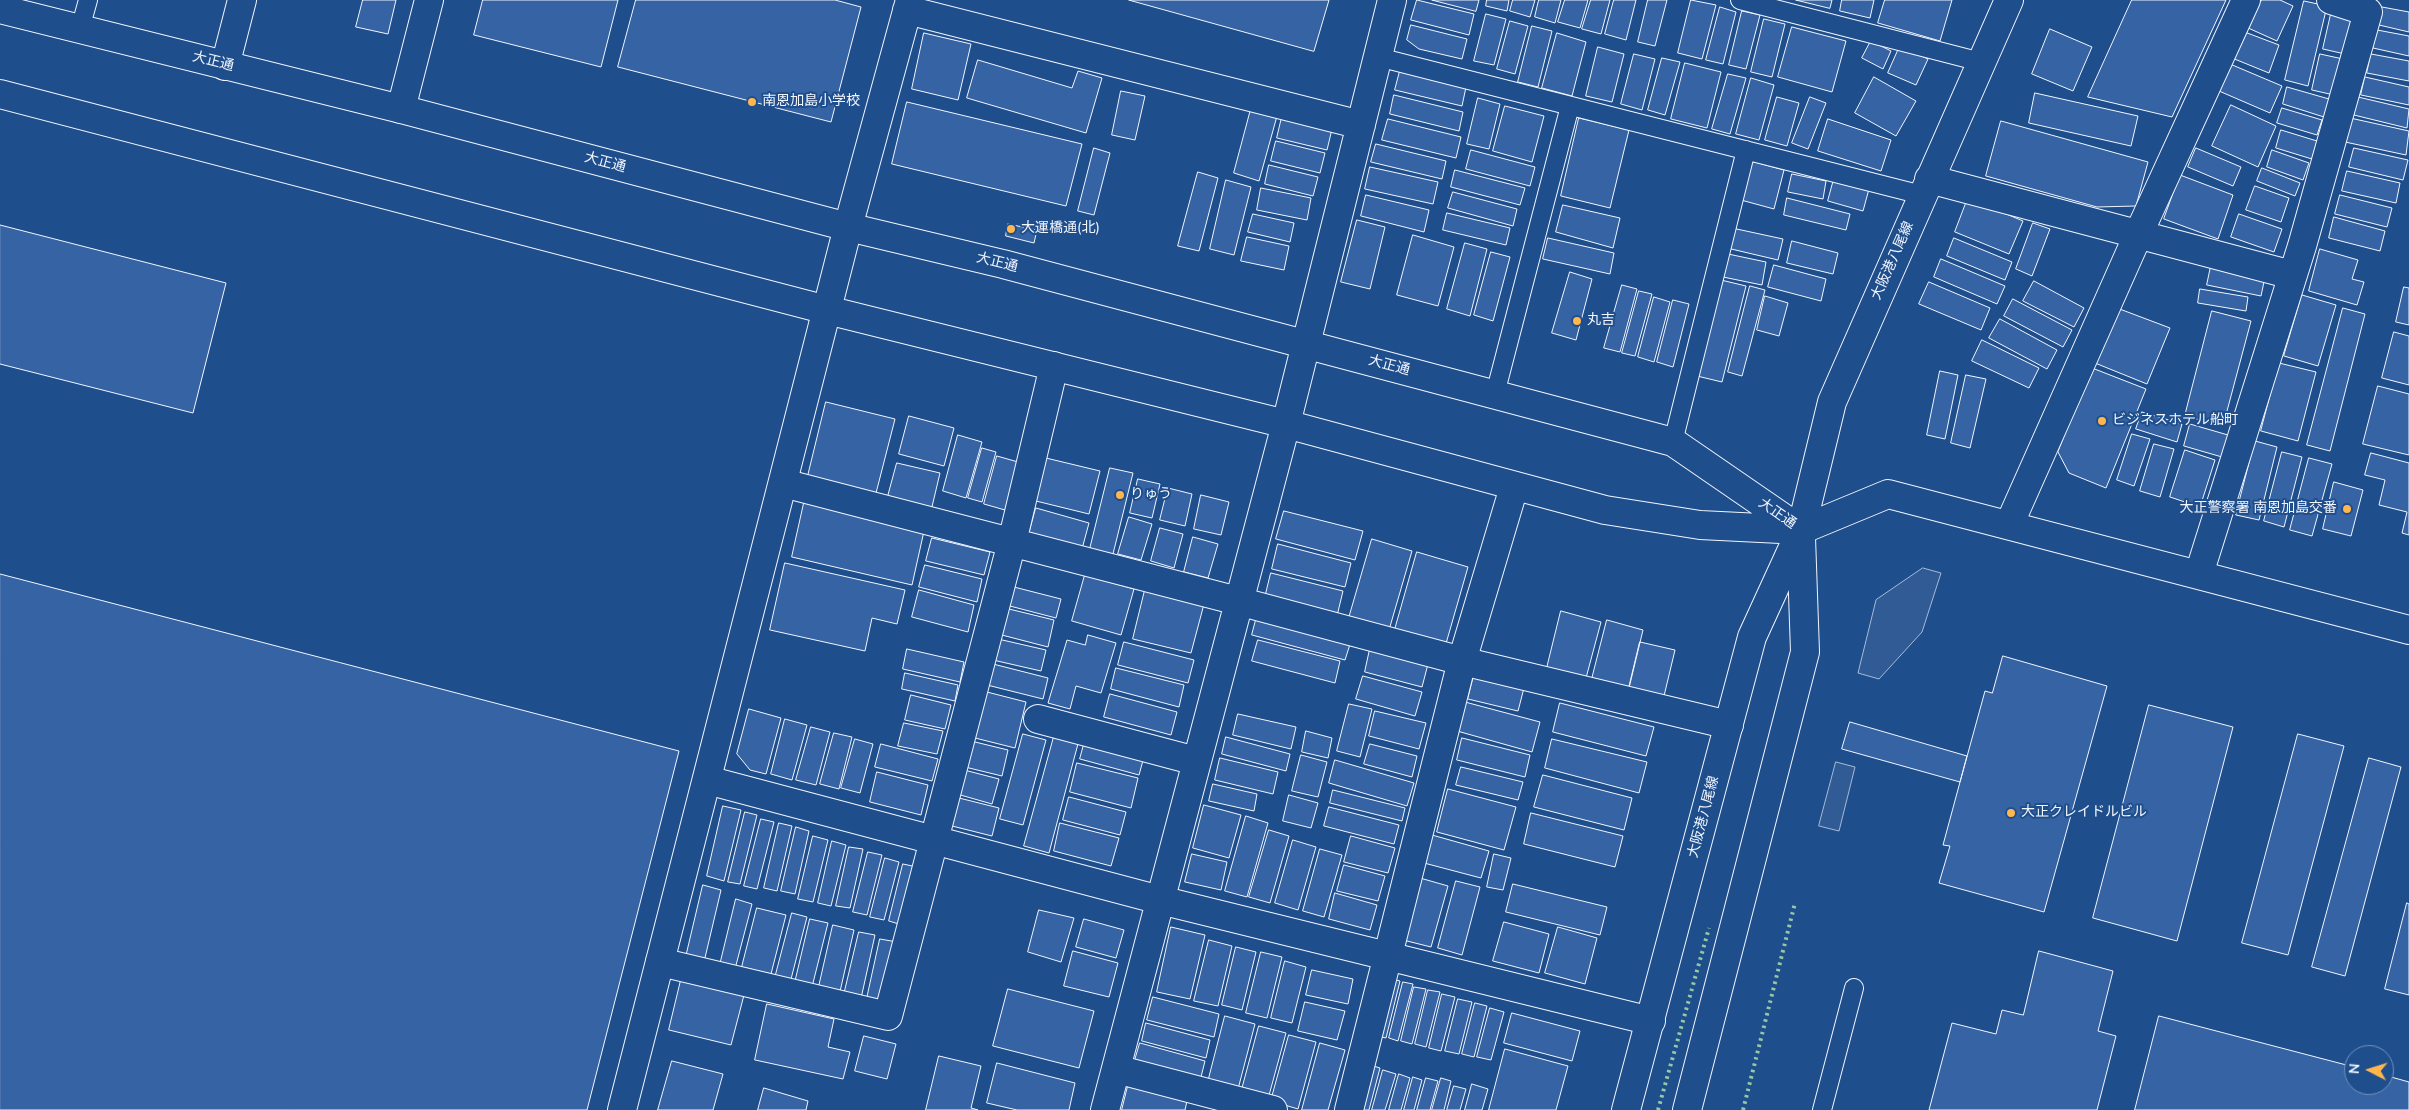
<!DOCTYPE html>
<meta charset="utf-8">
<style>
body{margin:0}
#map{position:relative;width:2409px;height:1110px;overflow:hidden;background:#1f4e8c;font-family:"Nunito Sans",sans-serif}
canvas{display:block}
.north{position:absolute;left:2344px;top:1045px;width:50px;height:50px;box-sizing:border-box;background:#1f4e8c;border:1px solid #7391ba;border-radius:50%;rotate:275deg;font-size:14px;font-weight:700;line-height:20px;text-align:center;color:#f2f6ff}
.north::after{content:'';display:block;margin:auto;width:18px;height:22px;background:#ffb74d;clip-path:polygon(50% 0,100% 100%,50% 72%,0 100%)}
</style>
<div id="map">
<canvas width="2409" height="1110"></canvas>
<div class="north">N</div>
</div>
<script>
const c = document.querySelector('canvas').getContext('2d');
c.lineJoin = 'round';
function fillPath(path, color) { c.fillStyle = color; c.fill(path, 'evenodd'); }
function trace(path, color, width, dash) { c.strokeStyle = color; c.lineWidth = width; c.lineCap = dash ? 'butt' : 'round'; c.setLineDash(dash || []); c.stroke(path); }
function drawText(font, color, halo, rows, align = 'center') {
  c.font = font + ' "Nunito Sans","Noto Sans JP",sans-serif'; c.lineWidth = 4; c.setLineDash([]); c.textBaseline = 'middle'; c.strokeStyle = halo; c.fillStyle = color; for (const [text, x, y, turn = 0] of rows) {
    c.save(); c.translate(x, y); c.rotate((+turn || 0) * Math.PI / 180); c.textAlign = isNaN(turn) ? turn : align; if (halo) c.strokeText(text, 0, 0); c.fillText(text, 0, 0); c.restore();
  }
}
const green = new Path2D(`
 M1923 568 1941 573 1922 632 1879 679 1858 673 1876 600Z
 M1836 762 1855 767 1839 831 1819 826Z`);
fillPath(green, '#305b95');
trace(green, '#a8bbd7', 1);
const building = new Path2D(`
 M363 0H396L388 34 356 27Z
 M483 0H618L601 67 474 35Z
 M636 0H835L861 7 831 122 618 67Z
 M1129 0H1329L1314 51Z
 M1417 0 1474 14 1469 35 1411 20Z
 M1432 0H1479L1476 11Z
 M1487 0H1509L1507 11 1486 6Z
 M1513 0H1535L1530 17 1510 11Z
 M1539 0H1561L1555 23 1535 17Z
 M1565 0H1588L1580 28 1558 22Z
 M1591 0H1610L1601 34 1582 29Z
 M1614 0H1636L1626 40 1605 34Z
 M1648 0H1667L1655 46 1638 42Z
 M1691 0 1716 5 1702 59 1678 53Z
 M1796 0H1832L1830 8Z
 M1842 0H1874L1870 18 1840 11Z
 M1885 0H1952L1940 41 1878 23Z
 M2132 0H2226L2172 117 2088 97Z
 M2263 0H2280L2293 6 2277 41 2246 27 2256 4Z
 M2304 1 2327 6 2308 86 2285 80Z
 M1720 7 1736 12 1723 64 1706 60Z
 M2382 7 2409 12V32L2379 25Z
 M1742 11 1760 15 1746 69 1729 65Z
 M1486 14 1506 19 1494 65 1474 61Z
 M2331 14 2354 19 2345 54 2323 49Z
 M1764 19 1785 24 1772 77 1751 72Z
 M1510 21 1528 26 1515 74 1497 69Z
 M1411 25 1467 39 1462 59 1419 49 1407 40Z
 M1532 26 1552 31 1538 87 1518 82Z
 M1792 27 1846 41 1832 92 1778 77Z
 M2050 29 2092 47 2073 91 2032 74Z
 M2377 30 2409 36V56L2373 48Z
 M2242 31 2279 45 2269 73 2232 58Z
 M924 33 971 44 958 100 912 89Z
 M1557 33 1586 42 1572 96 1542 88Z
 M1871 41 1891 51 1883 69 1862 58Z
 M1900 46 1928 59 1916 85 1888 73Z
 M1598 47 1624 54 1612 102 1586 96Z
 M1634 54 1655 59 1642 110 1621 104Z
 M2320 54 2343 59 2334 95 2312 90Z
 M2371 54 2409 61V81L2367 73Z
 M1662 58 1680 62 1665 115 1648 110Z
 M978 60 1072 88 1078 71 1102 78 1086 133 967 98Z
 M1685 63 1721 72 1707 128 1671 119Z
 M2230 64 2282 86 2270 113 2219 91Z
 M1400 71 1466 87 1462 106 1395 90Z
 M1728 74 1746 78 1730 134 1712 129Z
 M1874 77 1916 101 1896 136 1855 113Z
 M2365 77 2409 87V105L2361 95Z
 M1751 78 1774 85 1759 140 1736 134Z
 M2287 87 2329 99 2324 117 2283 104Z
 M1121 91 1145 96 1135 140 1112 135Z
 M2035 93 2138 116 2131 146 2029 123Z
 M1394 95 1463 112 1459 131 1390 114Z
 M1777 97 1799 103 1787 146 1765 140Z
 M1810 97 1826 103 1808 149 1792 143Z
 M2358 97 2409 109 2407 128 2354 115Z
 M1478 98 1500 104 1489 149 1467 144Z
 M907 102 1082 144 1066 206 892 164Z
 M2231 105 2276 126 2258 167 2212 146Z
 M1505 106 1544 116 1532 162 1493 151Z
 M2282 108 2322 120 2317 135 2277 123Z
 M1251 109 1277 116 1259 181 1234 173Z
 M1282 117 1332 129 1327 150 1277 138Z
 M1579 118 1629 130 1610 208 1561 196Z
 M2350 118 2409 131 2406 155 2345 142Z
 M1388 119 1461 137 1456 158 1382 140Z
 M1828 119 1891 140 1881 171 1818 151Z
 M2001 121 2148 162 2136 206 2097 207 1986 176Z
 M2281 130 2317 141 2312 159 2276 148Z
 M1276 141 1325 153 1320 173 1271 161Z
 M1376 144 1446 161 1442 179 1371 162Z
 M1094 148 1110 153 1094 215 1078 211Z
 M2196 148 2241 167 2233 186 2188 167Z
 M2354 148 2408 160 2403 180 2349 167Z
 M1471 150 1535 167 1530 186 1466 169Z
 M2272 150 2309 163 2303 180 2267 167Z
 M1751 161 1784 170 1774 209 1741 200Z
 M1269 165 1318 177 1313 196 1265 184Z
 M1370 167 1438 182 1433 204 1365 189Z
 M2262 168 2300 183 2295 196 2257 181Z
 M1455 170 1525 188 1520 205 1451 187Z
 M2347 171 2400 183 2396 203 2342 191Z
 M1198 172 1218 178 1199 251 1178 246Z
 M1792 174 1826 181 1823 199 1788 192Z
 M2180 175 2233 195 2218 239 2164 219Z
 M1834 179 1869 189 1863 211 1828 201Z
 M1226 180 1251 187 1234 255 1210 249Z
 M2255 186 2289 198 2281 222 2246 210Z
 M1261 188 1311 198 1307 220 1257 210Z
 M1453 192 1517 209 1513 226 1448 208Z
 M1366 195 1429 210 1424 232 1361 216Z
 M2340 195 2392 208 2387 227 2335 214Z
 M1787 198 1850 214 1846 230 1784 215Z
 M1968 198 2023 221 2009 254 1955 232Z
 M1563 205 1620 218 1613 248 1556 232Z
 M1447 213 1510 228 1506 245 1443 230Z
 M1253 214 1294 223 1290 242 1248 232Z
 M2239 214 2282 229 2274 252 2231 237Z
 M2334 217 2385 231 2380 251 2329 238Z
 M1357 220 1385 227 1370 289 1341 282Z
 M2033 223 2050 229 2032 276 2016 269Z
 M1008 224 1037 230 1034 243 1006 236Z
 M0 225 226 283 193 413 0 364Z
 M1732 228 1783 239 1778 260 1727 248Z
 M1413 235 1454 247 1438 306 1397 295Z
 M1247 237 1289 246 1284 270 1241 261Z
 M1548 238 1614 253 1610 274 1543 259Z
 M1954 238 2012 262 2005 280 1947 256Z
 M1792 241 1838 253 1833 274 1787 263Z
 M1465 243 1487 249 1470 316 1447 309Z
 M2320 249 2358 260 2352 279 2364 282 2357 305 2309 291Z
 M1491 252 1510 257 1493 321 1474 315Z
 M1728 254 1766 262 1762 285 1723 277Z
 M1941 259 2005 286 1997 304 1934 277Z
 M1774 265 1826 279 1821 301 1768 287Z
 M2211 266 2265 277 2261 296 2207 285Z
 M1570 272 1592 279 1576 340 1552 333Z
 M1721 280 1746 286 1722 382 1697 376Z
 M2034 281 2084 308 2074 327 2023 301Z
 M1929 282 1990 308 1981 330 1919 304Z
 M1622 285 1637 289 1620 352 1604 348Z
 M1750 286 1765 290 1742 376 1728 372Z
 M2404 287 2409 288V325L2396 322Z
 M2200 289 2248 297 2246 311 2198 303Z
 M1639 291 1652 294 1635 356 1622 353Z
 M2302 295 2336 305 2318 366 2284 356Z
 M1765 296 1788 303 1779 336 1757 330Z
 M1654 297 1670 302 1654 362 1638 357Z
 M2013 299 2072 330 2063 347 2004 316Z
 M1673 300 1689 304 1673 367 1657 362Z
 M2117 308 2170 328 2147 384 2095 363Z
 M2343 308 2365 314 2330 451 2307 445Z
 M2212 311 2251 321 2223 426 2185 416Z
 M2000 319 2057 350 2047 369 1989 338Z
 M2394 332 2409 336V385L2382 378Z
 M1982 340 2039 368 2029 388 1972 361Z
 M2279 363 2316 372 2298 441 2261 431Z
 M2092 368 2146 389 2106 488 2069 473 2058 452Z
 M1940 371 1958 375 1945 439 1927 435Z
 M1966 375 1986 379 1970 448 1951 443Z
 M2378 386 2409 394V455L2363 444Z
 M826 402 895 419 875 497 807 480Z
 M2142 412 2182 424 2177 442 2136 429Z
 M909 416 954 428 944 466 899 454Z
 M2190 424 2228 435 2222 457 2184 446Z
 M2132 434 2150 439 2134 486 2117 480Z
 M958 435 982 442 966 498 943 491Z
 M2255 441 2277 447 2259 520 2236 515Z
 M2154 444 2174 449 2160 497 2140 491Z
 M982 448 996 452 982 502 968 498Z
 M2185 450 2215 460 2200 507 2170 497Z
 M2282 452 2302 457 2284 527 2264 521Z
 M2371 453 2409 463V535L2402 533 2407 512 2379 505 2385 480 2365 475Z
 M997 456 1018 462 1005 510 984 504Z
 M1046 458 1100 471 1089 514 1036 501Z
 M2309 458 2332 464 2312 536 2290 530Z
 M897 463 940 473 931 511 887 500Z
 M1110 468 1133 473 1112 558 1089 553Z
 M1138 479 1160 484 1152 518 1130 513Z
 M2334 482 2363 490 2351 536 2323 529Z
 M1168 488 1192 494 1185 526 1160 520Z
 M1201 495 1229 502 1221 535 1194 529Z
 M804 503 924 531 912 585 792 557Z
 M1036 508 1089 523 1082 549 1029 534Z
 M1284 511 1363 531 1355 560 1276 539Z
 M1129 517 1152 524 1141 560 1118 554Z
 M1160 528 1183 534 1174 568 1151 561Z
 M1193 537 1218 544 1208 578 1184 572Z
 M932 538 990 552 984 575 926 561Z
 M1372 539 1412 551 1389 630 1349 618Z
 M1278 544 1351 563 1345 587 1272 569Z
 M1417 552 1468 567 1445 647 1394 633Z
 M785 563 905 590 897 624 872 618 865 651 770 630Z
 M925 565 982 579 977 602 919 587Z
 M1271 573 1343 591 1336 620 1264 602Z
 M0 574 679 751 587 1110H0Z
 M1085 575 1134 589 1121 635 1072 621Z
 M1010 586 1061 599 1056 618 1006 605Z
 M919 590 974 605 968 632 912 617Z
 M1145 590 1204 604 1191 653 1133 639Z
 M1005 608 1054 620 1048 647 998 634Z
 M1561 611 1601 622 1586 678 1547 668Z
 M1257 616 1351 641 1345 660 1252 635Z
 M1607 620 1643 630 1629 688 1592 679Z
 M1088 635 1116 643 1101 693 1076 686 1070 709 1048 703 1067 640 1085 645Z
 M998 639 1046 650 1041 671 993 660Z
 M1258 640 1340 661 1335 683 1252 661Z
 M1124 642 1194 660 1188 683 1118 665Z
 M1640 642 1675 650 1664 696 1629 688Z
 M907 649 964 662 960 682 903 669Z
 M1370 649 1428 664 1422 687 1365 672Z
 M2003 656 2107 686 2044 912 1939 883 1950 846 1943 845 1960 782 1985 691 1992 693Z
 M993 664 1048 678 1043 699 987 685Z
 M1116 668 1184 685 1179 707 1111 689Z
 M905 673 958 685 955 701 902 689Z
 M1474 675 1524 688 1518 711 1468 699Z
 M1363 676 1422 692 1415 716 1356 699Z
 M983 691 1026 702 1015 748 971 737Z
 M1110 694 1177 712 1171 735 1104 717Z
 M911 695 951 705 945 729 905 720Z
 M1465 702 1540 722 1532 752 1457 731Z
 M1560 703 1654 727 1646 756 1553 732Z
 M1349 704 1372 709 1360 757 1337 751Z
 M2149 705 2233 727 2177 941 2093 918Z
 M749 709 781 718 766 774 750 770 737 754Z
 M1375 711 1426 723 1419 749 1369 736Z
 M1238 714 1296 727 1291 749 1233 735Z
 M785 719 807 725 792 780 771 774Z
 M1850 722 1967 756 1960 782 1842 749Z
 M904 723 943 731 937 754 898 746Z
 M811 727 830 732 816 785 796 780Z
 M1306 731 1332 738 1328 758 1302 752Z
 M834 733 852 737 839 789 820 784Z
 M1055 733 1079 740 1049 853 1024 846Z
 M1023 734 1046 740 1023 825 1000 819Z
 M2298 734 2344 746 2288 955 2242 943Z
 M1086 737 1145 753 1139 775 1080 759Z
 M1226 737 1290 754 1286 771 1222 754Z
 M1462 738 1530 755 1525 777 1457 760Z
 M855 739 873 744 860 793 841 788Z
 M1552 739 1647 762 1639 793 1545 768Z
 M971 741 1008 750 1002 776 965 767Z
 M881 744 938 759 932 781 875 767Z
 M1370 744 1417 756 1412 777 1364 764Z
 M1301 755 1327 762 1318 797 1292 791Z
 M1220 758 1278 772 1273 794 1215 780Z
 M2369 758 2401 767 2345 976 2312 967Z
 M1335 760 1414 783 1407 806 1329 783Z
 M1077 763 1138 778 1131 808 1070 792Z
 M1461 767 1523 782 1518 800 1456 785Z
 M964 770 999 779 992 804 957 794Z
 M877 772 928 785 921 815 870 802Z
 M1543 775 1632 798 1624 830 1534 807Z
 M1213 784 1257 794 1254 811 1209 801Z
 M1448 789 1516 807 1504 850 1437 832Z
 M1333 790 1405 808 1402 821 1330 803Z
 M1289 795 1318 803 1311 828 1283 821Z
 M1069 797 1126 812 1120 835 1063 820Z
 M959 798 999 808 992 836 952 826Z
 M1204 805 1241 815 1229 858 1193 848Z
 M723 806 741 810 724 881 707 876Z
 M1329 807 1399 825 1394 844 1324 826Z
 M745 812 757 815 740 884 728 882Z
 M1531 813 1623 836 1615 867 1524 844Z
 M1246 816 1268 823 1247 897 1225 891Z
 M761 819 774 822 757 889 744 886Z
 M779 823 792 826 777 891 764 888Z
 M1060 823 1119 838 1111 866 1054 851Z
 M796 827 809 831 795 894 781 891Z
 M1269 830 1289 836 1270 903 1249 897Z
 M1432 835 1489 851 1481 878 1424 863Z
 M813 836 828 840 813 902 798 899Z
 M1351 836 1395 848 1388 873 1344 862Z
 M1293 840 1316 847 1298 910 1275 903Z
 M832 841 846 845 831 906 818 903Z
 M849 847 863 849 850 908 836 906Z
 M1320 849 1342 855 1324 917 1303 911Z
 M868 852 882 855 867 915 853 912Z
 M1192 854 1227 862 1221 890 1185 882Z
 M1494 854 1511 858 1503 890 1487 887Z
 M885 858 899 862 884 920 870 917Z
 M903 864 917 867 902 925 889 921Z
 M1344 865 1385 876 1378 901 1337 891Z
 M1420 878 1448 886 1431 947 1403 940Z
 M1456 881 1480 887 1462 955 1438 948Z
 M1513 884 1607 907 1600 935 1506 912Z
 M703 885 721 890 704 962 686 957Z
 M1335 893 1377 905 1370 930 1329 919Z
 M736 899 752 904 735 969 720 965Z
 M2407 903 2409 904V995L2385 989Z
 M757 908 786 915 771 974 742 967Z
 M1039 910 1074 918 1061 962 1028 952Z
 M792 913 807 917 790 983 775 978Z
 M810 919 828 923 811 991 794 987Z
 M1084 919 1124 930 1116 958 1076 947Z
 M1504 922 1549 934 1539 973 1493 961Z
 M833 925 854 930 839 996 818 991Z
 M1171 927 1205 935 1190 999 1157 992Z
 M1558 927 1597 938 1585 984 1545 973Z
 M859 932 875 935 860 1003 843 999Z
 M880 939 897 942 883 1006 866 1003Z
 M1209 940 1232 946 1218 1006 1194 1001Z
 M1236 947 1256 952 1242 1010 1222 1005Z
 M1073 951 1118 963 1109 997 1064 986Z
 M2039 951 2113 971 2098 1031 2116 1036 2097 1110H1929L1952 1023 1996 1034 2002 1010 2023 1015Z
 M1261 952 1282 957 1267 1018 1246 1013Z
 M1285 961 1306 967 1292 1023 1271 1018Z
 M1312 970 1353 979 1348 1004 1306 995Z
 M1389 978 1400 981 1386 1038 1374 1035Z
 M681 980 744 995 731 1045 669 1030Z
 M1403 982 1413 984 1398 1041 1389 1038Z
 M1414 987 1426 989 1412 1044 1401 1041Z
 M1008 989 1094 1011 1079 1068 993 1046Z
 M1428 990 1440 992 1426 1047 1415 1044Z
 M1442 994 1455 997 1441 1051 1429 1048Z
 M1153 997 1219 1014 1214 1037 1147 1020Z
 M1458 999 1472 1002 1459 1054 1445 1051Z
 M1305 1002 1345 1011 1337 1040 1298 1031Z
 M1475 1003 1487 1006 1474 1057 1462 1054Z
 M767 1004 834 1019 828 1047 850 1052 843 1079 755 1060Z
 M1490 1008 1504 1012 1491 1060 1477 1057Z
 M1512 1013 1580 1031 1572 1061 1504 1043Z
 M1225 1016 1255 1024 1237 1093 1207 1086Z
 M2159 1016 2354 1067V1085H2384V1075L2409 1082V1110H2135Z
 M1146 1023 1210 1040 1206 1058 1142 1041Z
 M1259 1026 1286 1033 1268 1099 1241 1093Z
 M1289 1035 1316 1042 1298 1109 1271 1101Z
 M864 1036 896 1044 887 1079 855 1071Z
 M1140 1043 1205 1061 1199 1085 1133 1067Z
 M1320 1043 1345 1050 1328 1110H1302Z
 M1505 1049 1568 1066 1556 1110H1489Z
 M939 1056 981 1066 971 1108 978 1110H926Z
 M672 1061 723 1074 713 1110H658Z
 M997 1063 1075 1083 1069 1110H1017L987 1103Z
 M1367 1064 1380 1068 1369 1110H1354Z
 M1383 1070 1396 1074 1385 1110H1372Z
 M1399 1074 1410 1078 1401 1110H1389Z
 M1413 1077 1422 1080 1414 1110H1404Z
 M1426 1078 1438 1081 1430 1110H1417Z
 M1441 1078 1451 1081 1444 1110H1432Z
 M1472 1084 1488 1089 1482 1110H1465Z
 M1128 1086 1187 1101 1185 1110H1122Z
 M1454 1086 1466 1089 1460 1110H1447Z
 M764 1088 808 1101 806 1110H758Z`);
fillPath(building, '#3563a3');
trace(building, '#f2f6ff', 1);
const lane = new Path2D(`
 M1740 0 1981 62
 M80 29 88 0
 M1378 57 1922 195
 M1495 394 1570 106
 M1673 442 1746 150
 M1822 1110 1854 988`);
const street = new Path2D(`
 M907 10 1361 125
 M225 66 242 0
 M401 109 429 0
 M1929 179 2292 275
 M848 227 910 0
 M783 483 1238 601 1462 661 1729 725
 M2009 525 2138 235 2246 0
 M2199 574 2302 246 2368 12 2331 0
 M1038 719 1196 761
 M707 780 1160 900 1651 1021
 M660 962 888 1016 1012 542 1054 366
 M1116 1069 1273 1110
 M1105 1110 1286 424 1392 0
 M1349 1110 1462 661 1514 487`);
const secondary = new Path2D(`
 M0 9 401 109 848 227 1003 264 1673 442 1801 530
 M0 94 827 310 1286 424 1605 510 1700 525 1801 530 1888 494 2409 630
 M622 1110 848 227`);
const primary = new Path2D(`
 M1626 1110 1752 637 1801 530 1832 402 2009 0
 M1687 1110 1805 652 1801 537`);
trace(lane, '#f2f6ff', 20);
trace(street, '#f2f6ff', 30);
trace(secondary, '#f2f6ff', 30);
trace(primary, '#f2f6ff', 30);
trace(lane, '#1f4e8c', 18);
trace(street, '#1f4e8c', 28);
trace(secondary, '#1f4e8c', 28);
trace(primary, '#1f4e8c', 28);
trace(new Path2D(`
 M1658 1110 1709 928
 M1743 1110 1795 903`), '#97c8a6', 4, [2.5, 4]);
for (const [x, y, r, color] of [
 [752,102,5,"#ffb74d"],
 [1011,229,5,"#ffb74d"],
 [1577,321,5,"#ffb74d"],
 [2102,421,5,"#ffb74d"],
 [1120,495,5,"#ffb74d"],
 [2347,509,5,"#ffb74d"],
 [2011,813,5,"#ffb74d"]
]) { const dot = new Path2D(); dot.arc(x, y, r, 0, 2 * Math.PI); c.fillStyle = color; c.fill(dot); trace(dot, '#1f4e8c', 2); }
drawText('14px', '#f2f6ff', '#1f4e8c', [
 ["大正通",213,62,14],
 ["大正通",605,163,15],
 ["大阪港八尾線",1893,261,-66],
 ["大正通",997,263,14],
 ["大正通",1389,366,15],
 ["大正通",1777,514,35],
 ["大阪港八尾線",1704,817,-75]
]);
drawText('14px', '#f2f6ff', '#1f4e8c', [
 ["南恩加島小学校",762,102],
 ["大運橋通(北)",1021,229],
 ["丸吉",1587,321],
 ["ビジネスホテル船町",2112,421],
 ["りゅう",1130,495],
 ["大正警察署 南恩加島交番",2337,509,"right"],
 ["大正クレイドルビル",2021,813]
], 'left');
</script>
